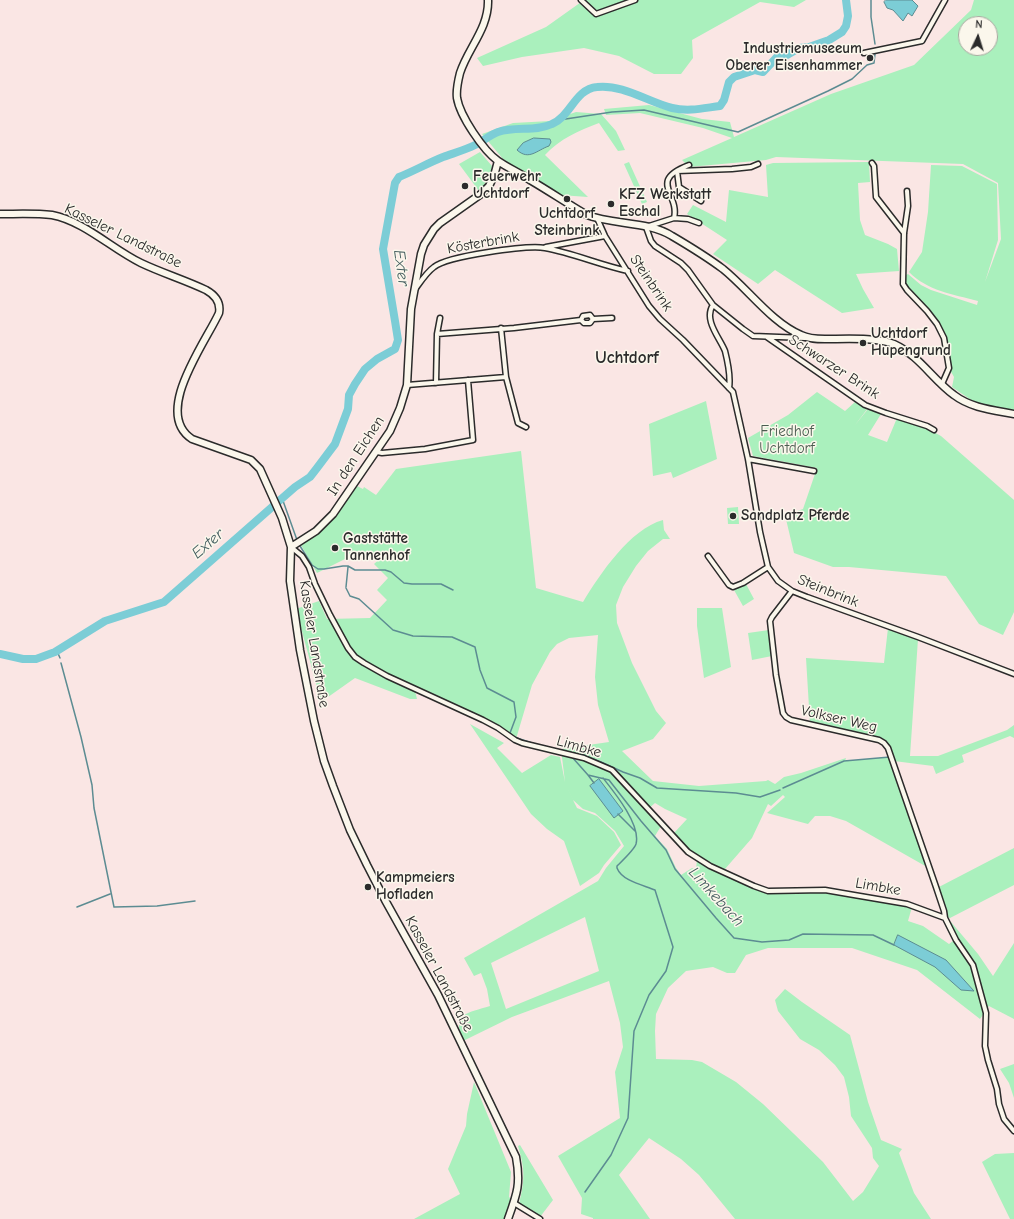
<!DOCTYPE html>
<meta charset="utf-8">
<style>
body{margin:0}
#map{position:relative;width:1014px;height:1219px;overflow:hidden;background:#fae6e4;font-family:"Comic Neue",sans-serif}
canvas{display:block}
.north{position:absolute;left:958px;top:16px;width:40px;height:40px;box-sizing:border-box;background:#fbf7ec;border:1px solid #a8a59f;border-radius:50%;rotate:4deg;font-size:11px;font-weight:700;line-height:16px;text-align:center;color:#2b2b2b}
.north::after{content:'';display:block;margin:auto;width:14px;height:18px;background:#2b2b2b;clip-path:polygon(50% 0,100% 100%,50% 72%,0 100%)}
</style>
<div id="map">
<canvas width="1014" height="1219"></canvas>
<div class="north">N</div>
</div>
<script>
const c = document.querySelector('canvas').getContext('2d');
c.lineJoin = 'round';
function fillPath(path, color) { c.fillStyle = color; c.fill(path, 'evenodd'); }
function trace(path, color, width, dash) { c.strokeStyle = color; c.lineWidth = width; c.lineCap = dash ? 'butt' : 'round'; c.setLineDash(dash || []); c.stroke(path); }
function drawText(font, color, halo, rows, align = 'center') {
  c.font = font + ' "Comic Neue",sans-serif'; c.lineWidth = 3; c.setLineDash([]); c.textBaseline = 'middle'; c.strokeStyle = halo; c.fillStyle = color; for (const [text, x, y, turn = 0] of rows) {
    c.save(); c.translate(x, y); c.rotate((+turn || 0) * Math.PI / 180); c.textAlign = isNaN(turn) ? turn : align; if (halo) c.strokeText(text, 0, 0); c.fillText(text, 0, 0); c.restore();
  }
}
fillPath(new Path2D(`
 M584 0H806L794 7 760 2 692 40 693 58 681 74H654L619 56 584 48 522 57 483 66 477 58 546 27Z
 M974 0H1014V411L977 404 952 387 954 377 950 370 949 354 945 338 904 284V276L908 274 921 285 931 290 977 305 978 301C952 294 928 291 909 272L922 252 928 212 931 165 962 166 997 184 998 240 985 282 1001 239 998 183 963 164 776 157 766 160 689 167 682 160 732 138 703 128 640 113 606 115 604 109 649 105 702 119 730 122 734 137 831 94 914 65 971 10ZM966 24H990V48H966Z
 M576 112 601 114 616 131 625 150 618 151 599 123C578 131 561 138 545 155L588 197 560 195 503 159 482 134 513 123 550 121Z
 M480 152 492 166C490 177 486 183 479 191L459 164Z
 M629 162 647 202 642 204 624 164Z
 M869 162 870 182 858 183 860 220 865 235 888 244 897 249 899 271 856 274 863 289 874 308 842 313 775 270 758 284 713 254 727 240 687 214 693 205 726 222 729 190 768 197 766 165 773 163Z
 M817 392 845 411 855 402 868 408 855 425 868 409 881 414 868 435 887 442 897 418 923 426 941 436 1014 500V612L1003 635 979 624 946 576 849 567H833L794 553 785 515 803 509 817 468 753 456 748 438 788 415Z
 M706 401 717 459 673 478 671 472 653 476 649 424Z
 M521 451 536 588 583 602C600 574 630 529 663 520L664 530 670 539H663L648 551 636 566 623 587 616 605 617 623 632 663 656 711 666 723 653 739 622 751 653 781 699 786 766 781 768 780 775 784 784 777 801 773 846 758 845 761 890 757 927 867 846 821 830 816H815L808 824 767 813 785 797 783 795 771 806 768 804 752 838 725 869 720 868 691 852 674 833 687 819 665 809 655 803 647 810 661 826 655 836 667 849 676 868 681 875 692 868 696 869 697 860 758 890C778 896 800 891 821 892 851 893 883 901 912 907L908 921 923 926 949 944 953 941 945 925 951 922 978 954 993 976 1014 943V1019L989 1006 980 1019 917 970 852 948H768L746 955 735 973H727L713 967 686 971 668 988 656 1014 655 1031 656 1059 692 1060 702 1062 736 1082 763 1104 823 1162 853 1201 863 1192 879 1166 873 1158 872 1148 851 1116 849 1097 844 1077 835 1065 819 1050 800 1039 778 1011 775 1000 785 989 802 1002 850 1035 868 1102 881 1140 902 1149 899 1153 914 1193 931 1219H735L699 1175 681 1159 649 1138 619 1175 650 1219H593V1218L581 1214 582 1198 558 1156 620 1118 615 1072 623 1047 620 1023 609 981 512 1017 463 1041C451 1013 468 1013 490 1006L487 989 481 973 474 976 464 958 598 881 606 868 624 846 615 831 595 813 583 809 573 800 567 788 577 808 597 816 614 832 621 845 604 865 599 873 580 886 564 841 547 829 531 814 470 724 504 743 497 748 522 773 551 755 560 757 565 782 561 749 609 742 598 705 595 677 598 635 569 638 557 644 550 652 532 685 516 739 499 726 414 687 417 699H410L355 678 321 702 296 609 319 601 327 619 370 618 387 600 377 590 388 578 374 564 385 554 351 556 317 573 301 545 316 534 357 486 363 489 364 487 376 495 396 469ZM585 917 599 971 506 1009 491 963Z
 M738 507 739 524H728L727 508Z
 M746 584 754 599 743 606 734 590Z
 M697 608H722L731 667 704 678 697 626Z
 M888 628 918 639 910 756H938L1007 730 1014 725V738L1010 736 962 755 964 762 936 774 933 766 894 761 885 742 837 729V727L836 730 810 724 806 658 884 663Z
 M769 630 772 656 752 660 748 633Z
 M1014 848V885L950 918 947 917 937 888Z
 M1014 1064V1098L1009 1083 1000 1069Z
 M474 1082 511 1172 509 1197 512 1200 505 1219H414L460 1194 448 1169 466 1126 467 1114Z
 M520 1145 553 1200 540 1217 519 1204C525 1180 525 1169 518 1146Z
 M1014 1153V1219H1010L982 1162 995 1154Z`), '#aaf0bd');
const water = new Path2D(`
 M886 0H912L918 6 912 16 908 13 903 21 893 10 887 8 884 2Z
 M534 138 550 139 551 142 549 146C537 150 529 161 517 150L523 143Z
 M599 779 623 811 614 818 590 786Z
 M898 935 946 960 974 991 961 990 935 967 894 945Z`);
fillPath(water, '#7ccdd6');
trace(water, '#5c8c92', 1);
trace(new Path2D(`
 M871 0V17L875 44
 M559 120 612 112 644 110 738 132 828 91 852 79 867 65 874 63 875 54
 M282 498 297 540
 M300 546 312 565 318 569H324L343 566H348L355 570H385L391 572 404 583 412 584H441L453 590
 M346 587 348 567
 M346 588 350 596 359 599 393 630 413 636 452 637 475 647 480 670 487 688 514 702 516 717 510 733 514 737 538 745
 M57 651 60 658
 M61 663 81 737 92 785 94 808 114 907 157 906 195 901
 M569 752 583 755 601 762 623 772 640 778 657 788 736 793 760 797 780 790
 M572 757 588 775 609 780 641 821 666 850 675 869 716 918 734 938 762 942 789 940 803 934 873 935 894 945
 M588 775 594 783
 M783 788 844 761 890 757
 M618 814 635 831
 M77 907 110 894
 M585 1192 611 1155 628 1118 634 1031 649 995 666 971 673 947 655 890C643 885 622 881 617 868V866C622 861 634 850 636 844 641 825 615 793 603 778`), '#5c8c92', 1.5);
trace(new Path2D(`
 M0 654 23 659H36L55 652 105 621 164 602 271 508 295 487 310 477 317 468 335 444 348 409 349 395 355 384 365 369 377 359 395 349 398 340 395 321 383 249 395 183 399 177C414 171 428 163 443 157 454 153 465 150 475 145 483 141 490 135 498 132 516 126 535 132 552 124 571 116 575 89 597 87 623 84 648 102 672 108 689 112 704 108 720 106L724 100 729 82 734 77 755 70 763 72 778 56 787 55 799 48 809 47 829 40 842 32 846 26 848 16 846 0`), '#7ccdd6', 8);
const street = new Path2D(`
 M581 0 596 14 635 0
 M864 53 922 41 945 0
 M872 163 874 166 876 197 904 233
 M689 165C647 181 680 194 674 218L646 227 651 241 655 246 681 263 688 270 713 305 743 329 753 336 805 338
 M677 171 732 169 751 167 758 164
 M677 171 679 187 701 201
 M907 191 908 206 904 233 903 284 907 290 927 311 937 324 944 338 949 368 942 384
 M597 218 605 236 649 306 660 319 683 340 733 392 748 459 760 532 768 567 778 581 792 591 807 597 918 637 1014 674
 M674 218 688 219 699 223
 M546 247 605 236
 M416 288C421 281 427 272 434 267 447 256 527 245 545 248 573 253 600 265 628 271
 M713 305C703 320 720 338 725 351 728 363 731 376 729 388
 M593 319 612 318
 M501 328 506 377 518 423 526 427
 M437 334 514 328 581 320 584 323H590L593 319 590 315 583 316 581 320
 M767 337 865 405 886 413 927 426 934 430
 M436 383 437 334 440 318
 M407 385 506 377
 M377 452 382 453 425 449 473 440 468 380
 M748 459 814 471
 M291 547 302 556 309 567 315 584 330 615 348 648 355 657 364 663 387 676 483 720 498 728 515 740 522 743 584 758 612 770 688 852 710 866 754 886 768 891 825 890 854 895 907 904 945 918
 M708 556 729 585 733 587 743 583 768 567
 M792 591 772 617 770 621 776 675 783 713 786 717 791 720 879 740 884 743 888 748 936 887 944 911 945 918 956 940 973 965 986 1013 985 1046 988 1060 997 1089 999 1104 1004 1119 1014 1131
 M514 1203 540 1219`);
const secondary = new Path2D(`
 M488 0C489 28 468 48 460 73 458 81 456 90 457 98 460 116 483 150 498 161 508 168 520 173 530 180 549 191 568 204 587 215 614 225 648 221 672 236 689 246 707 257 723 269 748 289 772 323 801 335 809 339 817 339 825 339 844 339 878 337 894 344 920 356 932 379 954 395 971 408 993 410 1014 414
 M0 214C17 214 35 213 52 215 84 221 112 249 141 263 162 273 185 280 206 290 215 295 221 302 219 313 206 342 152 413 192 439L251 460 260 469 282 518 291 547 290 581 300 650 314 721 324 761 333 786 350 830 367 865 385 900 438 995 516 1157C521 1184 517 1194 508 1219
 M291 547 316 531 333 514 390 431 400 408 407 385 411 309 421 254 424 245 434 229 440 223 481 194 489 186 494 176 498 161`);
trace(street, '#2b2b2b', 7);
trace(secondary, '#2b2b2b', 9);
trace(street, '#fbf7ec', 4);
trace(secondary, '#fbf7ec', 6);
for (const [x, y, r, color] of [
 [870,58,4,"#2b2b2b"],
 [465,186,4,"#2b2b2b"],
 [567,199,4,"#2b2b2b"],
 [611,204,4,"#2b2b2b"],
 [863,343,4,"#2b2b2b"],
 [733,516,4,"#2b2b2b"],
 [335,548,4,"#2b2b2b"],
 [368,887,4,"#2b2b2b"]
]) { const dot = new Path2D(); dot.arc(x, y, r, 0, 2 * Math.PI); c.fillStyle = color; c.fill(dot); trace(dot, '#fbf7ec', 1.5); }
drawText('bold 15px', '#2b2b2b', '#fbf7ec', [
 ["Industriemuseeum",862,49,"right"],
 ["Oberer Eisenhammer",862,66,"right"],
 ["Feuerwehr",473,177],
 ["Uchtdorf",473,194],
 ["KFZ Werkstatt",619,195],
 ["Eschal",619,212],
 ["Uchtdorf",567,214,"center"],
 ["Steinbrink",567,231,"center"],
 ["Uchtdorf",871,334],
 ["Hupengrund",871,351],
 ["Sandplatz Pferde",741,516],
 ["Gaststätte",343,539],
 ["Tannenhof",343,556],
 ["Kampmeiers",376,878],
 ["Hofladen",376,895]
], 'left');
drawText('15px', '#2b2b2b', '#fbf7ec', [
 ["Kasseler Landstraße",123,236,26],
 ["Kösterbrink",483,243,-10],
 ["Steinbrink",651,283,56],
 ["Schwarzer Brink",834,367,33],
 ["In den Eichen",356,456,-57],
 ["Steinbrink",828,591,22],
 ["Kasseler Landstraße",314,644,81],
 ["Volkser Weg",839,719,13],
 ["Limbke",579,747,16],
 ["Limbke",878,887,10],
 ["Kasseler Landstraße",439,974,62]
]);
drawText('15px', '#4b5c50', '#fbf7ec', [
 ["Friedhof",787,432],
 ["Uchtdorf",787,449]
]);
drawText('italic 16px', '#435c5e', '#fbf7ec', [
 ["Exter",401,268,82],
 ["Exter",208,544,-41],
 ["Limkebach",716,897,48]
]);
drawText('bold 17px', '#2b2b2b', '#fbf7ec', [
 ["Uchtdorf",627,358]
]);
</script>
